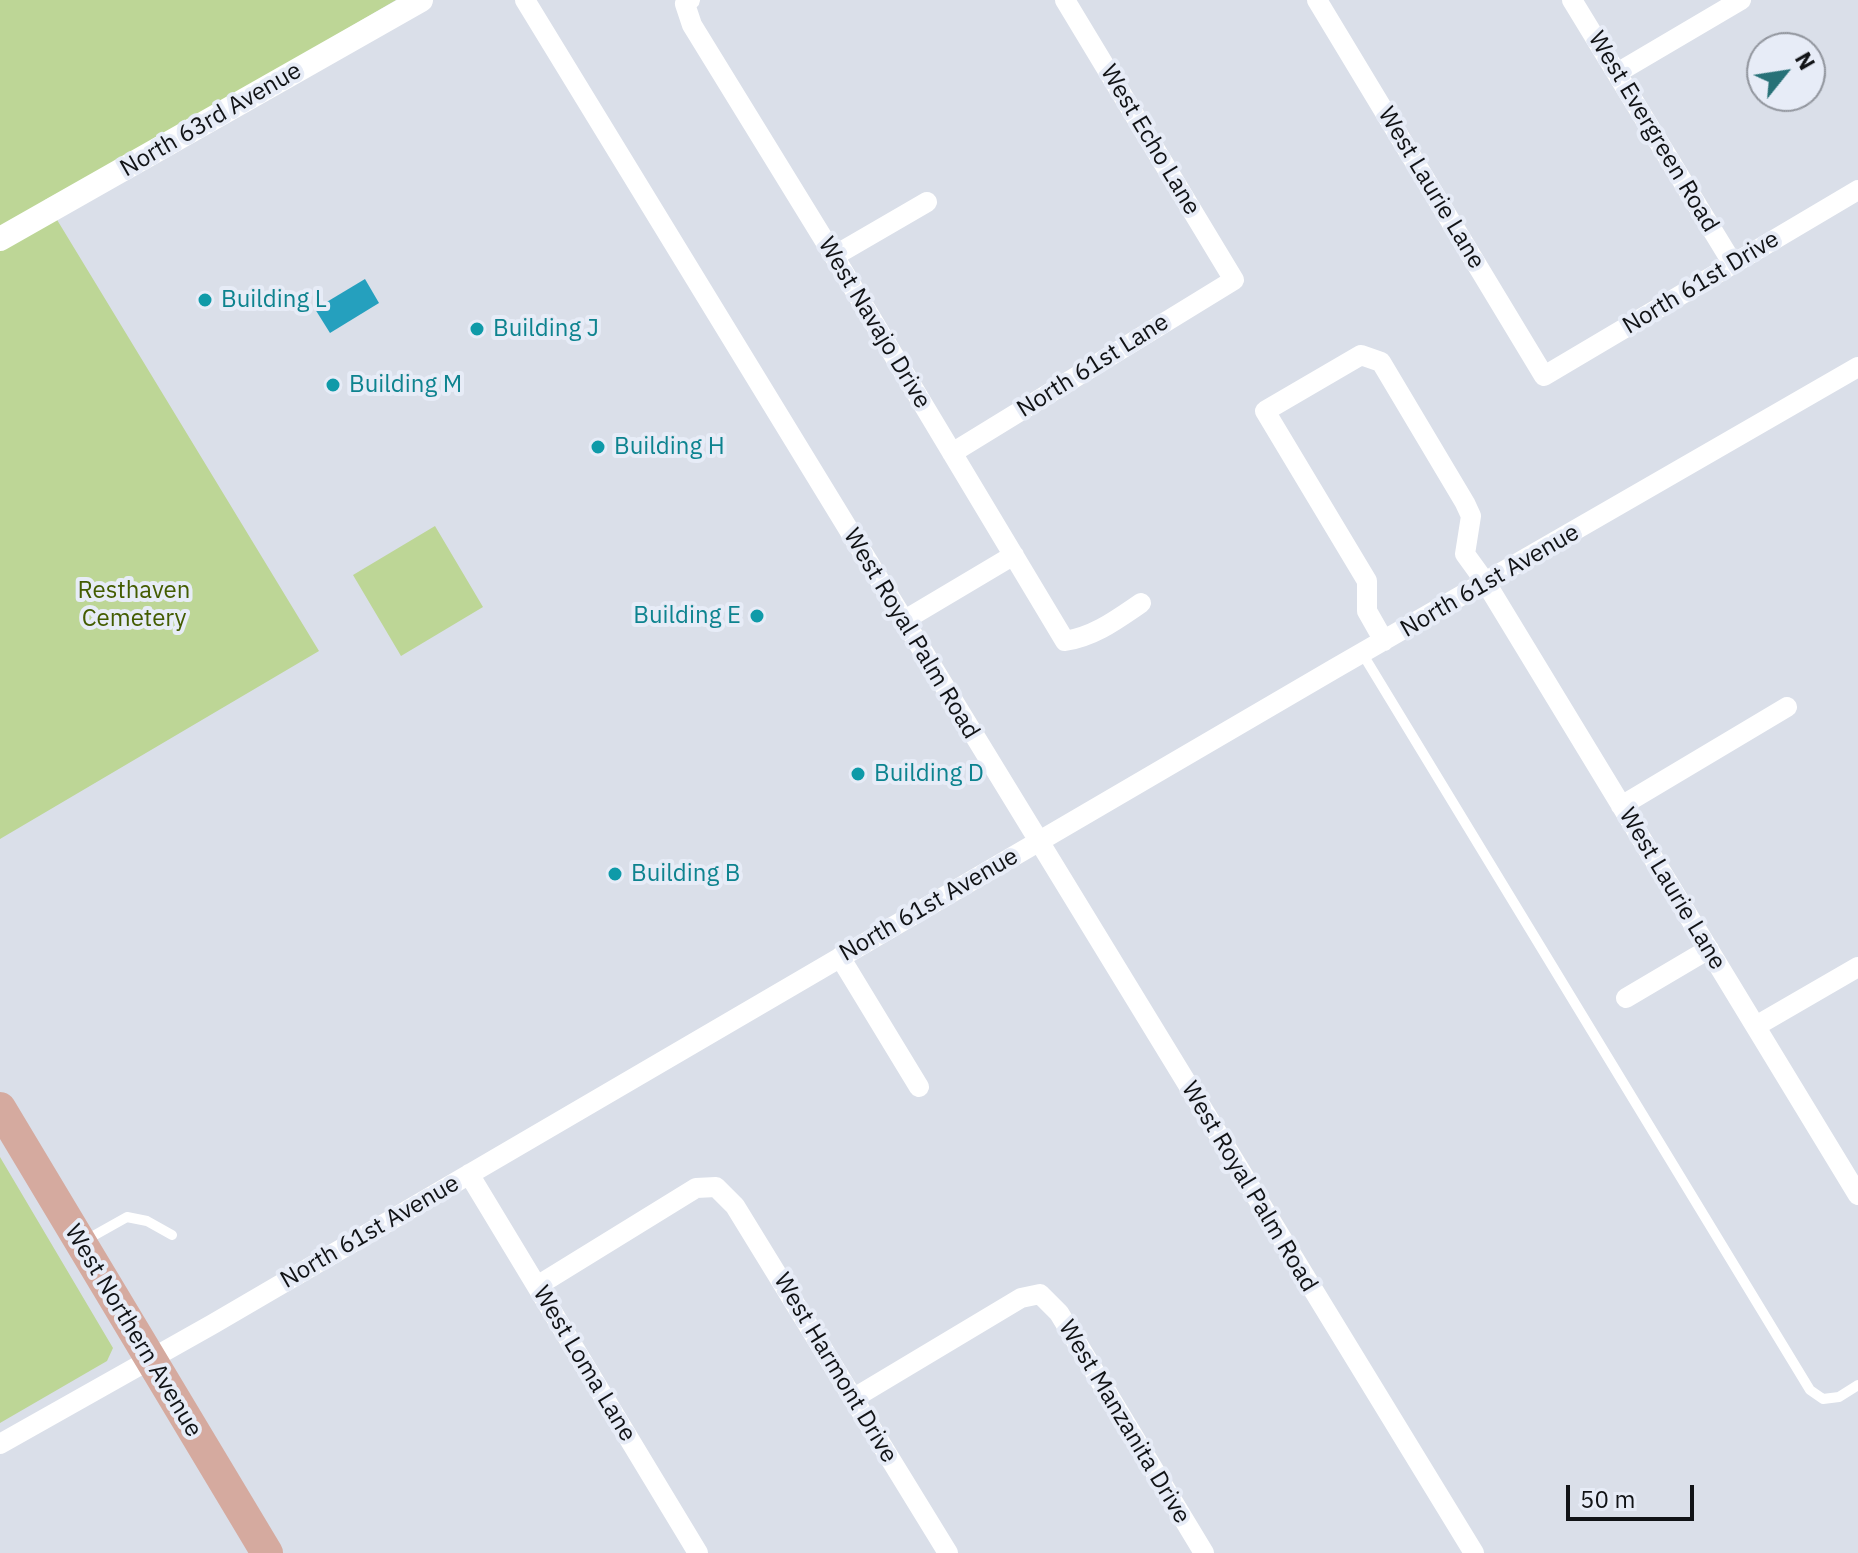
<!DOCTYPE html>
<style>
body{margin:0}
#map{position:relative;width:1858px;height:1553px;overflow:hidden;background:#dadfe9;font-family:"IBM Plex Sans",sans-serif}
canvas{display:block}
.north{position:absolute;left:1746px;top:32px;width:80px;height:80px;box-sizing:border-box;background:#e7ecf7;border:2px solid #91959d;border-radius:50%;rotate:60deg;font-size:22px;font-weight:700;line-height:32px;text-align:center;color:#111316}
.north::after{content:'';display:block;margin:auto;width:28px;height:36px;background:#277177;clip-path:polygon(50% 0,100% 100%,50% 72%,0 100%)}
.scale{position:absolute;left:1566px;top:1485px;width:128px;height:36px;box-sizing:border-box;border:4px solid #111316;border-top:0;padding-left:10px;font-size:24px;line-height:28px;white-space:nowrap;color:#111316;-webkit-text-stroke:6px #e7ecf7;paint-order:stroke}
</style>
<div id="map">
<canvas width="1858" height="1553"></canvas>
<div class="north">N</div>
<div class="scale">50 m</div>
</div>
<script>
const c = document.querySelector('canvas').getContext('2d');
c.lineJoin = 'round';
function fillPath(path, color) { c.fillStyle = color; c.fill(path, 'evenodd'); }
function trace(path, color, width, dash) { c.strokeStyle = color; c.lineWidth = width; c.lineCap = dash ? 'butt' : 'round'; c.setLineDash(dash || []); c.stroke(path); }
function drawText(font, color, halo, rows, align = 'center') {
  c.font = font + ' "IBM Plex Sans",sans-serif'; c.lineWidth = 8; c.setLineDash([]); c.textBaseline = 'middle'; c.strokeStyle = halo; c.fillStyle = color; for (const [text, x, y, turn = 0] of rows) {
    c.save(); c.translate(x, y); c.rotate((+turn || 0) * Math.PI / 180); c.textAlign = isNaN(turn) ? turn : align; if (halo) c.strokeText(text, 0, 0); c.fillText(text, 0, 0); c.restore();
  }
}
fillPath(new Path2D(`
 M0 0H396L191 120 45 200 319 651 0 839Z
 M435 526 483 607 401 656 353 575Z
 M0 1157 113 1348 107 1361 0 1423Z`), '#bdd696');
fillPath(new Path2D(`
 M365 279 379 303 330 333 315 309Z`), '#25a0be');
trace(new Path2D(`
 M1362 653 1810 1390 1823 1399 1839 1397 1858 1385
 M86 1240 127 1217 147 1221 172 1235`), '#fff', 10);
trace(new Path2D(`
 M525 0 1474 1553
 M690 0 685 4 692 25 834 256 1065 641C1095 636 1116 620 1141 603
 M1317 0 1544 376 1858 190
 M1572 0 1733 264
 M1617 73 1741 0
 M834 256 927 202
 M952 453 1234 280 1065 0
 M903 621 1014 555
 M1384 641 1367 611V581L1265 411 1361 355 1381 362 1465 503 1471 516 1465 554 1486 583 1858 1195
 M1621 806 1787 707
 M840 957 919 1087
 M1626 998 1709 949
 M1756 1026 1858 967
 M469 1174 698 1553
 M537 1286 696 1188 716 1187 735 1206 948 1553
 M854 1398 1021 1298 1040 1294 1059 1313 1204 1553
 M0 1444 213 1324 1334 669 1858 367`), '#fff', 20);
trace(new Path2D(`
 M0 239 421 0`), '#fff', 24);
trace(new Path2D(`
 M0 1108 267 1553`), '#d5aa9f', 32);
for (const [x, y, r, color] of [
 [205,300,8,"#0f9aa8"],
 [477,329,8,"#0f9aa8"],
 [333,385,8,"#0f9aa8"],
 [598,447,8,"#0f9aa8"],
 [757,616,8,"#0f9aa8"],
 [858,774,8,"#0f9aa8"],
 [615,874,8,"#0f9aa8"]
]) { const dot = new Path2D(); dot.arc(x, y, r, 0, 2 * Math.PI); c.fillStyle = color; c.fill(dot); trace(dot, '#e7ecf7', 3); }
drawText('24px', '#111316', '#e7ecf7', [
 ["North 63rd Avenue",211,120,-30],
 ["West Evergreen Road",1653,132,59],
 ["West Echo Lane",1150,140,59],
 ["West Laurie Lane",1431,188,59],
 ["North 61st Drive",1701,283,-31],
 ["West Navajo Drive",874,323,59],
 ["North 61st Lane",1093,366,-32],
 ["North 61st Avenue",1490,581,-30],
 ["West Royal Palm Road",911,634,59],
 ["West Laurie Lane",1672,889,59],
 ["North 61st Avenue",929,905,-30],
 ["West Royal Palm Road",1249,1187,59],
 ["North 61st Avenue",370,1232,-30],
 ["West Northern Avenue",133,1331,59],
 ["West Loma Lane",584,1364,59],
 ["West Harmont Drive",835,1368,59],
 ["West Manzanita Drive",1124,1422,59]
]);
drawText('24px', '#0d838f', '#e7ecf7', [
 ["Building L",221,300],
 ["Building J",493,329],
 ["Building M",349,385],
 ["Building H",614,447],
 ["Building E",741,616,"right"],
 ["Building D",874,774],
 ["Building B",631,874]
], 'left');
drawText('24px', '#435c00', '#e7ecf7', [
 ["Resthaven",134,591],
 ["Cemetery",134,619]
]);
</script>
